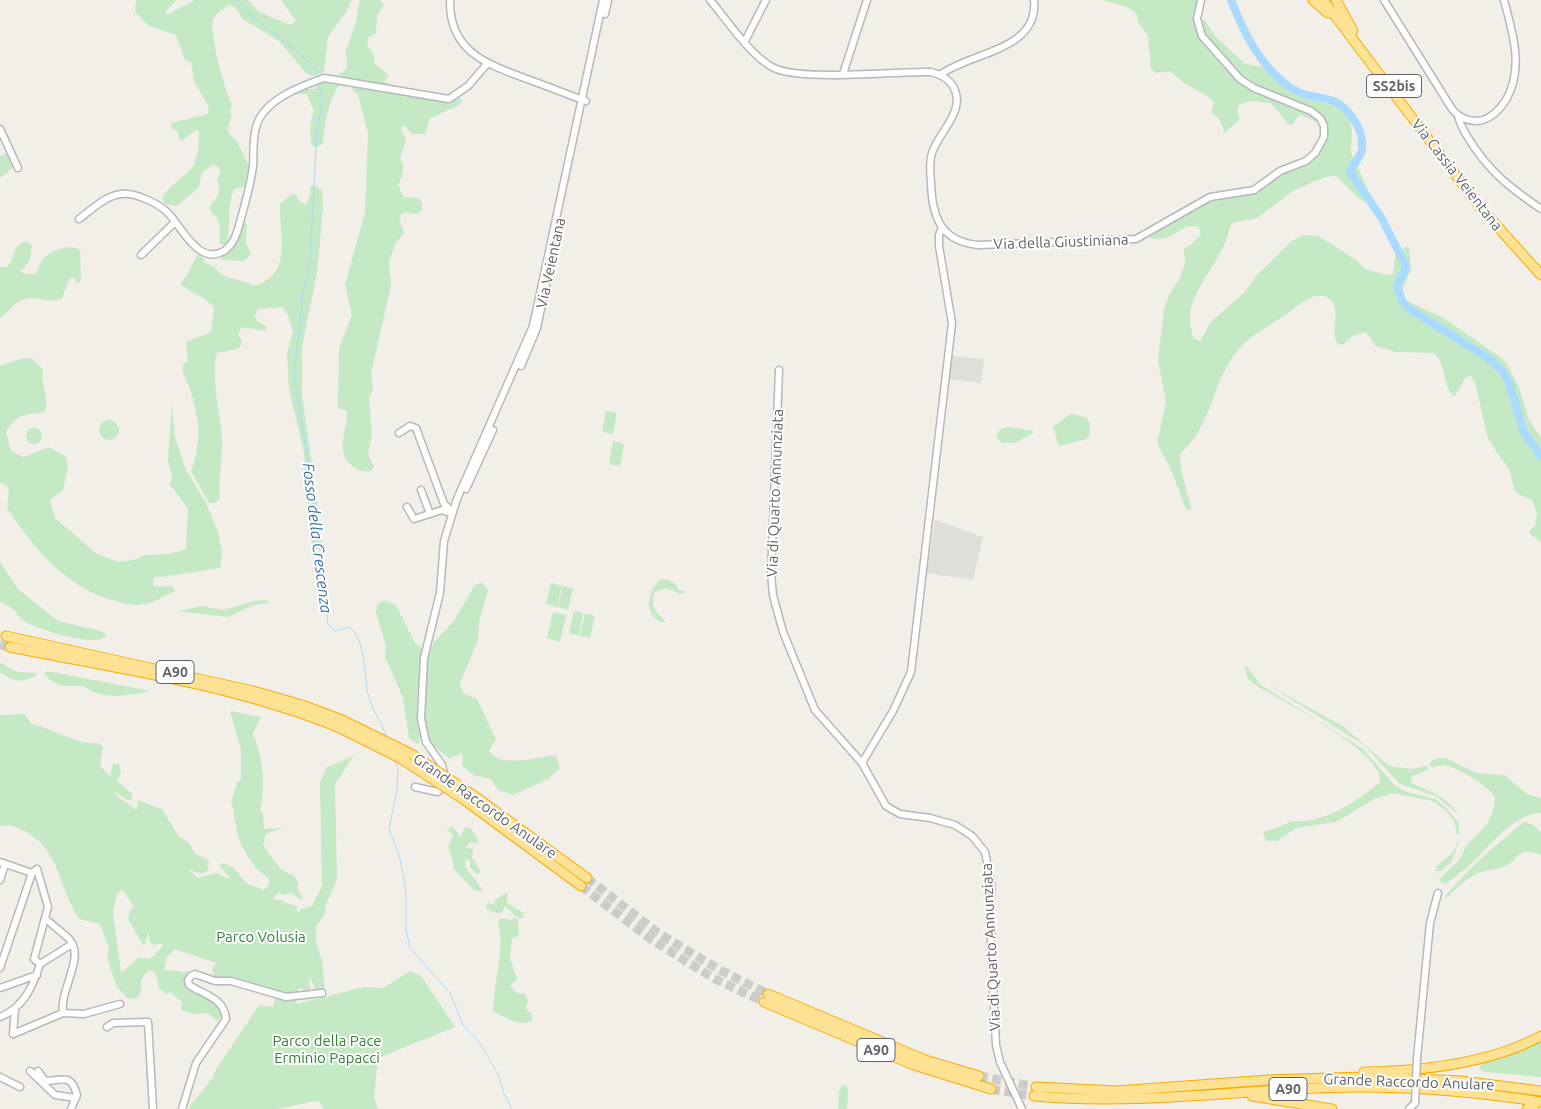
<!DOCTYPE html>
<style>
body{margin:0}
canvas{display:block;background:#f1efe8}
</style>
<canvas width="1541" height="1109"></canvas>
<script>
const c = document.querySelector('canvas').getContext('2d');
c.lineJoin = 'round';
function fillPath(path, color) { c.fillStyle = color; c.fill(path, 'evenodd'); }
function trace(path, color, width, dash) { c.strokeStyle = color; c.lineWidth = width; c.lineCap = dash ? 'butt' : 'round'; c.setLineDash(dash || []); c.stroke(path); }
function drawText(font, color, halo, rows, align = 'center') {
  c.font = font + ' Ubuntu,sans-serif'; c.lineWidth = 4; c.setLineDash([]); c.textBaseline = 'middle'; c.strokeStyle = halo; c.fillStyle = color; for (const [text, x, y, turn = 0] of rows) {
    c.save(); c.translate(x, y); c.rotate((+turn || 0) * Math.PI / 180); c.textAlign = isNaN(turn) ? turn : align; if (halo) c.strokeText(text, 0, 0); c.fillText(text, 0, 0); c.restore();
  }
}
fillPath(new Path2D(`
 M951 356 984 359 981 383 949 379Z
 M935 520 983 537 973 580 927 573Z`), '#e0deda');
fillPath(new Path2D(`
 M136 0H176L166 12 167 15 195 0H248L259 12 290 25 296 21 281 0H352L345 14 328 37 324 72 313 76 306 73 279 41 243 19 235 7 230 5C223 9 216 12 213 20 210 35 224 90 232 104L230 111 232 117 227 128 230 135 236 140 249 166 244 187 234 189C226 207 232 225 226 244H219C220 232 222 219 211 212L210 205C220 195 221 191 217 178L220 173 219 167 214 165 202 172 199 187 177 206 165 204 162 198C169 184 184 179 193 166 199 157 199 140 199 130H195L182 141 178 137 179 133 172 128 171 123 208 114 209 107 194 81 191 62 185 60 176 35 149 26 135 12Z
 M360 0H380L384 5 377 16 376 33 368 38 367 46 373 53 375 64 389 75 384 81 389 84 386 87 337 76 347 68 346 50 355 26Z
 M1103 0H1198L1196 27 1244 84 1314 113 1320 124 1301 115 1298 116 1293 124H1288L1271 103C1260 102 1228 96 1240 119L1225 133 1219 119 1211 112 1214 103 1209 97 1185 84 1170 71 1156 73 1151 69 1148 36 1138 22 1137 14 1127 7Z
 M1204 19 1215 36 1245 64 1267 68 1293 91 1300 94 1316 93 1329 99 1345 111 1349 116 1352 133 1351 153 1370 194 1366 201H1362L1336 176 1325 177 1294 190 1257 218 1232 223C1228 230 1228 238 1224 245 1210 277 1179 301 1194 338L1200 341 1211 322 1245 292 1257 275 1293 240 1304 235 1318 236 1355 259 1365 269 1387 275 1393 274 1396 253 1406 247 1409 248 1411 269 1402 290 1405 300 1444 318 1504 360 1518 385 1529 420 1541 438V542L1530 534V530L1535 526 1537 514 1532 500 1518 494 1514 489 1510 471 1488 439 1475 383 1471 376 1466 377 1454 397C1441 383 1447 365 1434 353L1396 352 1376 346 1366 332 1354 335 1343 345 1338 344C1328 332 1344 308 1328 298 1316 290 1300 304 1291 311 1273 324 1254 332 1239 349 1217 374 1214 407 1197 434 1193 442 1185 447 1180 455L1181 470 1192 511 1186 509 1171 470 1157 443 1166 402 1158 360 1164 310 1169 295 1180 278 1185 263 1184 248 1190 246 1201 234 1199 227C1181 224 1182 232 1168 237 1163 239 1156 239 1151 239L1150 236 1213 198 1254 193 1282 173 1312 161 1319 155 1328 133 1326 120 1320 113C1279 94 1253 91 1221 55 1212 45 1205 37 1200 24Z
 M321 80 349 85H340C329 97 324 127 323 143L318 147 312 145C309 135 310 120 314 110L306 94 293 95 303 89H315Z
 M353 85 448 100 460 98 462 101 458 106 430 118 425 134H412L405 126 400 127 406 139 400 158C406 168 403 175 398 185L404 197 418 198 422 203V210L417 214 404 212 399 217 404 233 396 243 389 261 391 286 371 374 373 391 369 397 372 435 368 454 374 467 371 471C363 472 356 470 350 464 335 448 348 430 347 411L338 408 339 348 352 315 345 285 365 213 368 133 358 95 352 89Z
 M6 154C21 163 9 172 0 178V156Z
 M315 185 322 190 323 209 317 274 302 346V394L323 546 316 550 312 546 304 453 289 388 287 354 293 332 289 317 283 307 258 309 255 315 257 321 267 327 265 331 241 327 238 336 242 340 240 348 217 353C214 360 215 368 215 376 215 399 222 421 222 445 222 463 218 480 220 499L214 503H209L191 471C202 444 199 419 191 392 189 382 179 374 184 363L188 362 186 342 211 332 214 308C208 298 190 292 180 284 191 272 191 263 200 252L205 263C218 267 217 273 225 276 235 280 244 280 253 286 294 275 279 236 280 204L290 195 296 194 299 201 306 205 310 196V187Z
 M244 221 247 225 246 243 251 254 244 261 222 260 221 256 240 232Z
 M27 241 32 246 30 260 20 272C24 273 31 276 36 273 39 270 40 262 43 259 51 251 71 243 80 250L81 282 76 283 75 278 69 279 62 298C49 305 37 295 24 299 14 302 9 312 0 318V267H7C16 257 12 245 27 241Z
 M24 358 32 359 43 369C40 383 50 397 45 411 38 414 31 413 25 415 18 416 13 423 8 428L6 432 11 451 24 457 49 447 66 457 68 467 63 490 50 500 55 518 97 554 119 562 134 560 144 555 169 554 186 549 188 508 170 485 172 477 168 460 172 404 175 437 186 470 206 503 219 535 222 554 220 568 154 578 153 585C160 589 167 584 174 587L175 591C163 597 151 604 139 605 128 605 118 602 108 599 61 583 34 547 7 508L9 488 0 482V366Z
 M606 411 617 413 613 434 602 432Z
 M1074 414 1087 418C1091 424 1092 433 1087 439L1059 446 1053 427 1069 415Z
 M99 430a10 10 0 1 1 20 0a10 10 0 1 1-20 0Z
 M1009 427 1034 431 1033 433 1015 443H1002L996 436C998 429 1003 428 1009 427Z
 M26 436a8 8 0 1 1 16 0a8 8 0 1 1-16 0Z
 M613 441 624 444 620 466 609 464Z
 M0 562 18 589 58 621 104 632 106 635C96 649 37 629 24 621 20 618 17 613 13 609 10 606 4 604 0 601Z
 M660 580C669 578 675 583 679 590L686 592 681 594 666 588 655 592C648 607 658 612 666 623 643 619 646 592 660 580Z
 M481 582 488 590 479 622 478 640 460 683 463 693 477 699 496 739 489 751C504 769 534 757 556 755L560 768 548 779 513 795 498 790 491 779 473 775 462 765 463 756 461 753 450 759 431 744 425 731 424 667 434 642 454 621 474 586Z
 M551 583 562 586 557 607 546 604Z
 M563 586 573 588 568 610 558 607Z
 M265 600 270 603 254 605 228 617 178 611 202 606 224 610 253 601Z
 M384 600 396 605 415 643 422 648 417 701 420 742 417 744 409 738 403 698 385 657 386 646 376 612 377 605Z
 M574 611 583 613 579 636 569 633Z
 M553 612 566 615 560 642 547 638Z
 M585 613 595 616 590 638 580 636Z
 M3 663C13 674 23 672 37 673L36 676C19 683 15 682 0 672V664Z
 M1246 666 1261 685 1363 749 1395 786 1407 792 1435 799 1445 807 1459 823V834H1457L1454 821 1446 811 1433 801 1393 793 1374 799 1336 822 1296 828 1277 841H1267L1263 834 1265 831C1275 830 1281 825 1290 822 1298 820 1306 822 1312 820 1338 814 1359 799 1379 783 1391 756 1278 699 1257 686L1248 679 1245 668Z
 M47 671 151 691C130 695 101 701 84 686 66 686 56 688 44 674Z
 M1267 684 1344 727 1389 766 1412 769 1427 766 1429 769 1411 777V783C1434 793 1444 795 1460 816L1436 796 1400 784 1364 745Z
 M230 711 261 717 253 733C264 763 265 780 260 812L263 813 264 829 282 828 266 834 263 846 281 869 294 876 298 882V891L303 897 301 899 290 893 284 895 279 892 274 897 275 900H283L282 902 296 906 298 913 301 909 312 906 322 886 320 782 327 767 354 756 335 784 337 879 326 904 325 913 316 927V943L322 960 325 994 319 997 309 975 310 991 298 988 296 1004 364 987 383 988 410 971 421 976 455 1027 378 1058 374 1098 378 1109H324L318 1101C303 1102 290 1108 275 1109 247 1109 217 1109 188 1109L214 1076 213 1074 259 1005 273 1007 276 994 215 979 212 969 216 963 175 949 166 958 164 970 188 972 190 984 217 1001 226 1013 217 1021 208 1013 193 1014 181 1010 182 1002 170 992 166 994 159 988 155 972 149 970 142 978 140 995 136 999 127 998 118 988 114 979 107 958 109 949 100 924 79 919C58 888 60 846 22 830 14 826 9 824 0 826V715L25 714 31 724C53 728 75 745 98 743L103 747 100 765 110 777 113 764H119L121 773 117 781 132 794V800H127L113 790 119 798 137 810 138 800 162 809 179 837 188 842 195 853 209 861 208 871 201 874 188 869 198 878 216 873 229 879 230 877 219 866 222 863 234 868 247 884 264 890 269 885V879C252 866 239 847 236 826 234 818 235 809 231 803L237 782 241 780V750ZM123 890 134 907 130 910 128 919 143 945 146 943 148 932 150 942 155 946 158 943 164 945 150 959 138 958 121 973 113 912 117 894Z
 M1445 758 1476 773 1504 775 1527 794 1541 798V813C1516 812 1489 846 1473 862 1465 870 1454 877 1445 884L1439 880C1445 873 1453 867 1459 860 1463 855 1465 846 1468 843 1483 831 1494 818 1495 798 1491 787 1455 766 1444 765 1439 765 1436 766 1432 768L1429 764 1434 759Z
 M1524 822 1532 824 1541 832V855C1513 846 1522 860 1503 867 1495 870 1484 870 1476 874 1464 880 1455 890 1445 899L1447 894C1470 867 1496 845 1524 822Z
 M452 826 461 837 464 828 470 827 478 840 477 844 470 842 466 847 468 849 473 848 472 857 481 872 477 875 470 866V860L466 859 465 866C470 876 480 882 483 892L474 890 453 868V861L448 847 453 835 447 830Z
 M1460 838 1452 861 1441 871H1435L1437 866 1452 853Z
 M507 892V903L524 913 523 918H518L505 906 502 913H495L486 909 487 902 494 905 495 900Z
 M500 918 511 920 514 918 518 920 519 936 512 939 510 958 517 979 510 986 517 993 525 994 528 1001 526 1009 532 1014V1021C518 1027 505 1017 493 1011 494 981 505 952 498 922Z
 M1541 1040V1077L1486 1072 1479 1069 1481 1064Z
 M846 1085 848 1089 847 1109H838L839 1092 841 1086Z`), '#c5e8c5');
trace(new Path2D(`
 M238 0 249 14 310 63 317 71V77
 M318 84 323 99 317 129 310 259 303 293 294 377 312 482 328 624 335 631 349 627C366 638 364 676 368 694 372 710 382 723 387 738
 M395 760 398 767 397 789 389 829 399 855 404 878 406 896V929L410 948 450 993 463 1025 478 1040 498 1074 504 1094 512 1109`), '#aadaff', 1);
trace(new Path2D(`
 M1231 0C1244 33 1261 68 1291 88 1317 105 1334 87 1356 123 1360 130 1363 140 1362 149 1361 158 1352 164 1350 172L1381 217 1405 264V270L1397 286 1402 301 1408 308 1488 358 1503 372 1510 385 1523 431 1541 456`), '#aadaff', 8);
trace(new Path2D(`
 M0 645 10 647
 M587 878 658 933 720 970 768 994
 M581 886 652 940 715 979 764 1002
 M979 1076 1036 1087
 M991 1089 1034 1096`), '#ccccc8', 9, [9, 4.5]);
const minor = new Path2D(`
 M450 0C449 52 487 64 527 79 547 86 566 94 586 101
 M710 0C727 20 749 54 772 67 799 82 895 71 931 72 939 74 948 78 953 86 967 111 939 131 932 153 929 162 930 173 931 183 932 217 941 242 979 245L1136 239 1210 197 1254 190 1280 171 1306 161 1315 153 1324 137V126L1320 118 1311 111 1254 88 1240 79 1202 36 1197 19 1201 0
 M1384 0 1452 109C1459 118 1471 123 1483 120 1493 117 1500 109 1506 100 1524 68 1513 34 1504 0
 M605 14 608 0
 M745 41 766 0
 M843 74 867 0
 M940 75C970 52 1039 51 1034 0
 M1458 115C1459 123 1463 129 1467 136 1488 171 1509 187 1541 209
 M0 129 18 168
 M79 219C91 210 105 196 121 194 135 192 160 204 169 214 182 228 199 266 224 251 234 244 237 233 240 222 245 203 251 184 253 166 254 152 252 137 257 124 266 99 301 86 324 78L449 99 468 86 487 64
 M141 255 175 222
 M521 366 537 328 553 251
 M779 370 771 574 773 595 783 632 815 710 862 763 886 806 900 814 930 818 955 825 972 836 985 852 991 883V948L996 1045 1000 1062 1022 1109
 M399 433 410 426 416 428 444 504 452 511
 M466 489 493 430
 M421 490 430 514
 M407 507 414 519 442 510 450 513
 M862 763 893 711 911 672 952 323 939 246V235L942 227
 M415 787 438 792 446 782 442 765 426 742 421 719 424 658 440 593 444 541 457 499 533 326 603 0
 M0 862 32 873
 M0 880 5 864
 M40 964 72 944
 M0 968 32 873 37 869 48 907 45 918C52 925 62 932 69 939 86 957 59 990 63 1013
 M0 988 37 975
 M15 1009 13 1034 63 1013 84 1014 120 1004
 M0 1017C23 1008 33 987 40 964L34 959 45 918
 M107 1027 113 1023 148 1022 153 1109
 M1417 1058 1430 923 1438 893
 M30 1071 55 1095 76 1098
 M38 1071 45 1081C61 1081 71 1072 77 1095L71 1109
 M0 1077 20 1087
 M182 1109 196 1063 226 1019C224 998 205 995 189 985L188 980 191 976 195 974 215 981H231L286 997 322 993
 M1409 1109 1415 1103`);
const highway = new Path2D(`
 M1313 0 1328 13
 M1323 0 1479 206 1541 275
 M1336 0 1353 31
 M6 636 253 691 302 705 342 720
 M10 647C120 669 235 685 340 728
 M473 795 587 878
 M466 801 581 886
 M768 994 925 1060 979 1076
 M764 1002 914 1065 991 1089
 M1364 1072C1422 1071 1489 1064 1541 1036
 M1036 1087 1117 1091 1268 1080 1364 1077 1462 1081 1541 1091
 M1034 1096C1122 1104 1208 1094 1295 1089 1378 1084 1460 1089 1541 1102
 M1252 1096 1332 1109
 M1527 1109 1534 1106`);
trace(minor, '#b5b8bc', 9);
trace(highway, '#f9ab00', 11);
trace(minor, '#fff', 6);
trace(highway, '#fde293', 9);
const minorBridge = new Path2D(`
 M1415 1103 1417 1058`);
const highwayBridge = new Path2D(`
 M342 720 413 755 473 795
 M340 728 400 758 466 801`);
trace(minorBridge, '#b5b8bc', 9, []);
trace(highwayBridge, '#f9ab00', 11, []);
trace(minorBridge, '#fff', 6);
trace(highwayBridge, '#fde293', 9);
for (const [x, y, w] of [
 [1394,86,55],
 [175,672,38],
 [876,1050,38],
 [1288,1089,38]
]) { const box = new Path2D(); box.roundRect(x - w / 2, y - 11.5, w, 23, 4); c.fillStyle = '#fff'; c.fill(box); trace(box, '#5f6368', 1); }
drawText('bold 14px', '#5f6368', null, [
 ["SS2bis",1394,86],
 ["A90",175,672],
 ["A90",876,1050],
 ["A90",1288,1089]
]);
drawText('15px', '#5f6368', '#fff', [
 ["Via Cassia Veientana",1457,175,52],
 ["Via della Giustiniana",1061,242,-2],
 ["Via Veientana",551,263,-78],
 ["Via di Quarto Annunziata",775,493,-88],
 ["Grande Raccordo Anulare",485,806,35],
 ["Via di Quarto Annunziata",991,947,-93],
 ["Grande Raccordo Anulare",1409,1082,2]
]);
drawText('15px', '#348238', '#fff', [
 ["Parco Volusia",261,937],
 ["Parco della Pace",327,1041],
 ["Erminio Papacci",327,1058]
]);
drawText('italic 16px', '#4174aa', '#fff', [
 ["Fosso della Crescenza",317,538,83]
]);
</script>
